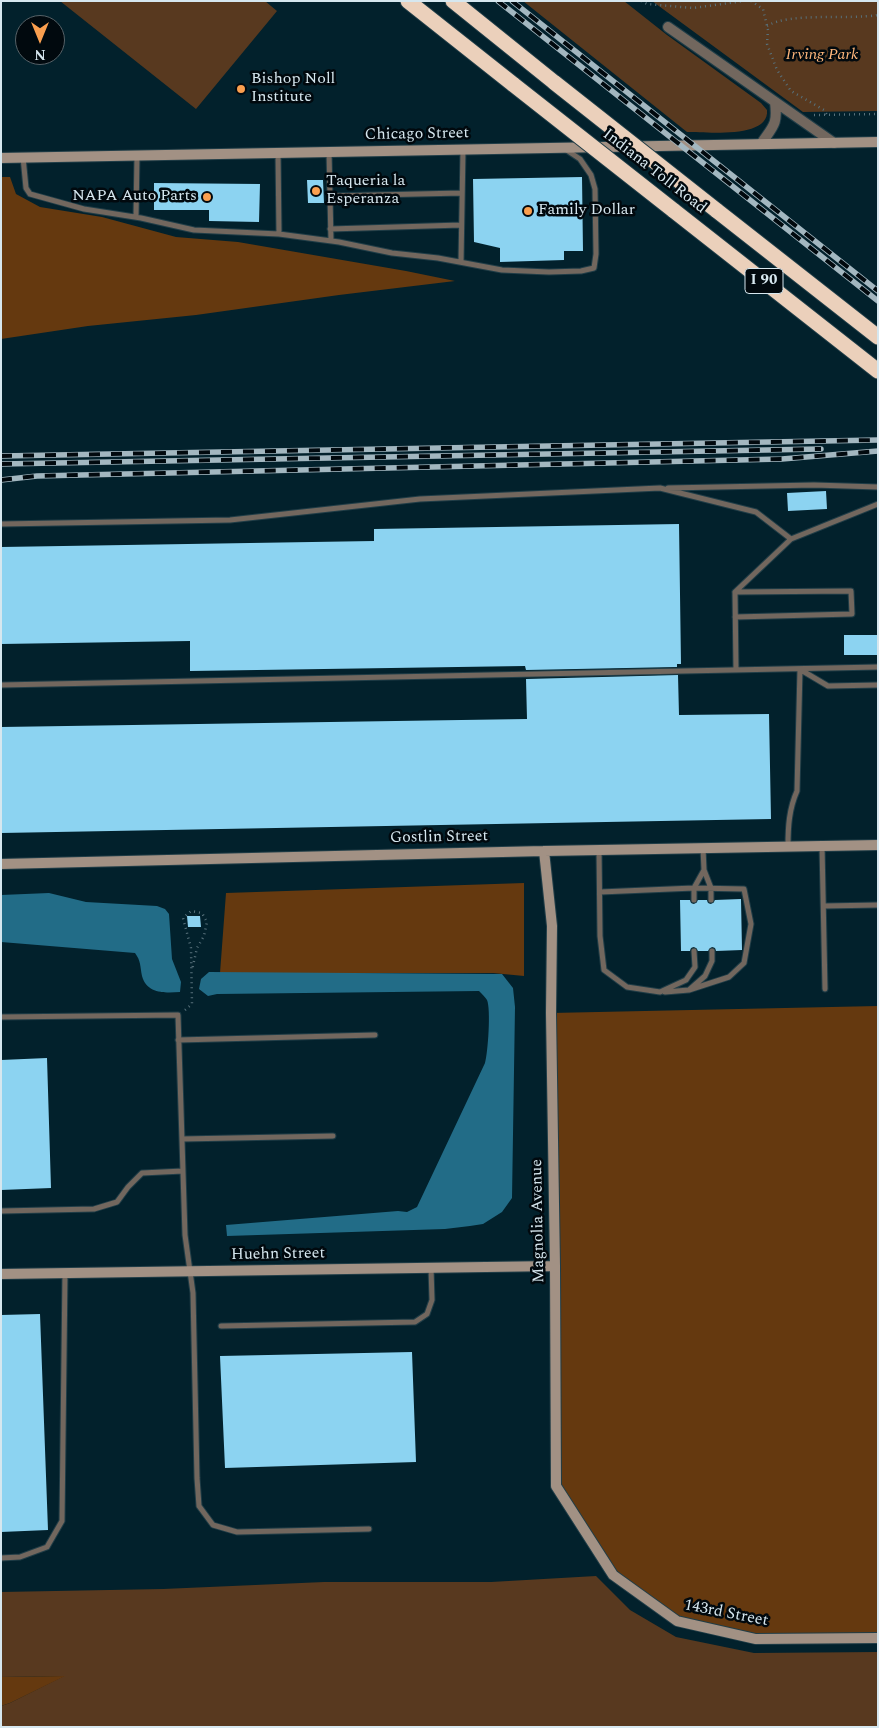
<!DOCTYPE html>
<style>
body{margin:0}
#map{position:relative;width:879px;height:1728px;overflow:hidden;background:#02212c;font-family:Spectral,serif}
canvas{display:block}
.frame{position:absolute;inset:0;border:2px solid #d6e7ef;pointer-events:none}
.north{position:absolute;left:15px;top:15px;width:50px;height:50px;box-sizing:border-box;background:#01090e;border:1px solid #566268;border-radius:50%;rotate:180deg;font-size:14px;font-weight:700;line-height:20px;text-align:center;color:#d6e7ef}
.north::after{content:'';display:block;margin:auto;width:18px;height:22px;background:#fa9f4f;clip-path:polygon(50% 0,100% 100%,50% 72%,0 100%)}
</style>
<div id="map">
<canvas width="879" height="1728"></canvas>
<div class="frame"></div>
<div class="north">N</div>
</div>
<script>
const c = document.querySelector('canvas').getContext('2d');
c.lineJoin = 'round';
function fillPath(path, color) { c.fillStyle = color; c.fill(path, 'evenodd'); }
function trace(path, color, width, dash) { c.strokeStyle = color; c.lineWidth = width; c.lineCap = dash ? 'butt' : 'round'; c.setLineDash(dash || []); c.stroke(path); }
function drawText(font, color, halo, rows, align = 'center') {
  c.font = font + ' Spectral,serif'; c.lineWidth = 5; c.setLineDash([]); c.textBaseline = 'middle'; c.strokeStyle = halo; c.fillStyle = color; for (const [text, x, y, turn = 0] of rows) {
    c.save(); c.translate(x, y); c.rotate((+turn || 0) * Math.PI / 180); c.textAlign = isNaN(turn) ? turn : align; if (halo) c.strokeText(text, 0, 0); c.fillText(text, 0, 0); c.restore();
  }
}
fillPath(new Path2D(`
 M60 1H265L277 11 196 109Z
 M523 1H624L667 35 761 103 767 110C770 139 706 132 687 132Z
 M652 1H878V111L803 112Z
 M596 1576 630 1610 676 1637 754 1653 878 1652V1727H1V1706L10 1703 64 1676 1 1677V1592L163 1589 324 1582H491Z`), '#58391f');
fillPath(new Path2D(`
 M1 177H10L16 194 40 207 102 217 176 237 238 242 406 271 455 281 339 295 196 315 88 326 1 339Z
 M524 883V976L493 973H220L226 893Z
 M878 1006V1638L756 1639 677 1621 613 1575 556 1486 551 1013Z
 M65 1676 10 1703 1 1706V1677Z`), '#65390f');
fillPath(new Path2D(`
 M49 893 86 902 157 906 165 909 169 914 172 959 181 982 180 992C165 993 147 994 142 976 140 966 141 961 135 953L1 942V895Z
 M209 972 502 974 513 988 515 1007 512 1198 502 1212 483 1224 470 1226 445 1229 227 1236 226 1225 398 1211 407 1212 417 1207 485 1063C488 1053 491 1009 487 1000 485 997 482 994 479 991L217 994 208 996 199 989 201 979Z`), '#226c87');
fillPath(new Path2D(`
 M582 177 583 251H564V260L500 262V248L474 242 473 179Z
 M307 180H323L324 203H308Z
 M154 183 260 184 259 222 209 221V210H154Z
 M826 491 827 509 788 511 787 493Z
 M679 524 681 664H677V667L526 670 525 666 190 671V641L1 644V547L374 541V529Z
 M844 635H878V655H844Z
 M678 675 679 715 769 714 771 819 1 833V727L527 719 526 679Z
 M741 899 742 950 716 951 715 948 712 947 708 951H698L694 947 691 948 690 951H681L680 900H690L691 903 694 904 698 900H707L708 903 711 904 715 900Z
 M187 916H200L201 927H188Z
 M47 1058 51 1188 1 1190V1060Z
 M40 1314 48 1530 1 1532V1315Z
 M412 1352 416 1462 225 1468 220 1356Z`), '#8cd3f1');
const lane = new Path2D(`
 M329 152 331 241
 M278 153 279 234
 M23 157 26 188 30 194 84 209 141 218 194 230 279 234 339 242 392 253 438 258 502 270 549 272 581 271 594 268 596 254 595 189 591 175 580 159 565 149
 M330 196 462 193
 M136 217 137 156
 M330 229 461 225
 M461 262 463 150
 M668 488 814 485 878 487
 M1 524 230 520 420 499 660 488 756 512 791 539
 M735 592 791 539 878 504
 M735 617 852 614 851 591 735 592 736 670
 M801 670 828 686 878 685
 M1 685 878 667
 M788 846C788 827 789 809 797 791L800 669
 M822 846 825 989
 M599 850 600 936 604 970 627 987 660 992 686 980 695 967 694 951
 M704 870 711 888V900
 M600 892 694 888 744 889 751 924 744 963 729 977 689 990
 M694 900V888L704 870 703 848
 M824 906 878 905
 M665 992 689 990 705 976 712 961V951
 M1 1017 178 1015 185 1235 193 1293 197 1478 199 1506 213 1525 237 1532 369 1529
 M178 1040 375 1035
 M182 1139 333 1136
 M1 1211 94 1209 117 1202 128 1187 142 1173 183 1171
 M221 1326 415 1322 427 1314 432 1300 431 1268
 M1 1558 20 1557 47 1547 62 1521 65 1273`);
const street = new Path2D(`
 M668 27 834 143
 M761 144C773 126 778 125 775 102`);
const secondary = new Path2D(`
 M1 158 878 142
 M544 851 552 926 551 1013 555 1266 556 1486 613 1575 677 1621 756 1639 878 1638
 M1 864 544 851 878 845
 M1 1274 555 1266`);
const highway = new Path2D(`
 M408 1 514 85
 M453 1 555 83
 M673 210 878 371
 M716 210 878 337`);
trace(lane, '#203d47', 7);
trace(street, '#203d47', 12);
trace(secondary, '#203d47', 12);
trace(highway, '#203d47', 17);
trace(new Path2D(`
 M641 1 647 4 693 8 744 1
 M751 1 763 9 768 30 767 44 777 70 791 91 824 110 827 115
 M767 26C789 12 850 20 878 15
 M814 115 878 114
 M185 1010 192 1004 191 948 183 918 191 911 202 913 207 922 204 936 197 948 192 970`), '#58717b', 2.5, [1, 4]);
trace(lane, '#72675e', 5);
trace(street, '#72675e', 10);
trace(secondary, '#a29184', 10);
trace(highway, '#ebd0bb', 15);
const rail = new Path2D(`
 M498 1 878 301
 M512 1 878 291
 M1 456 878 440
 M1 464 821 449
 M1 480 37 476 782 459 878 451`);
trace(rail, '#a3b7c0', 5.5);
trace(rail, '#01090e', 4, [11]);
const highwayBridge = new Path2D(`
 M555 83 716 210
 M514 85 673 210`);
trace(highwayBridge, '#203d47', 17, []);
trace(highwayBridge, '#ebd0bb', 15);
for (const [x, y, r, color] of [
 [241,89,5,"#fa9f4f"],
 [316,191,5,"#fa9f4f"],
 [207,197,5,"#fa9f4f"],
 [528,211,5,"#fa9f4f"]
]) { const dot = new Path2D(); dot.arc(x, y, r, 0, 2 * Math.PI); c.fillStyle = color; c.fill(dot); trace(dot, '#01090e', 2); }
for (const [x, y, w] of [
 [764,281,38]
]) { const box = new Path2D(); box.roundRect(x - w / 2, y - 12.5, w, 25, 4); c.fillStyle = '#01090e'; c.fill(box); trace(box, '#d6e7ef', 1); }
drawText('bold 15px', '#d6e7ef', null, [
 ["I 90",764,281]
]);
drawText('italic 16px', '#feb67b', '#01090e', [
 ["Irving Park",822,56]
]);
drawText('16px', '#d6e7ef', '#01090e', [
 ["Bishop Noll",251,80],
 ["Institute",251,98],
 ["Taqueria la",326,182],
 ["Esperanza",326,200],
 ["NAPA Auto Parts",197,197,"right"],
 ["Family Dollar",538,211]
], 'left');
drawText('16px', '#d6e7ef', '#01090e', [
 ["Chicago Street",417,135,-1],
 ["Indiana Toll Road",654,172,38],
 ["Gostlin Street",439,838,-1],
 ["Magnolia Avenue",539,1221,-91],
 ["Huehn Street",278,1255,-1],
 ["143rd Street",726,1614,11]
]);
</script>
